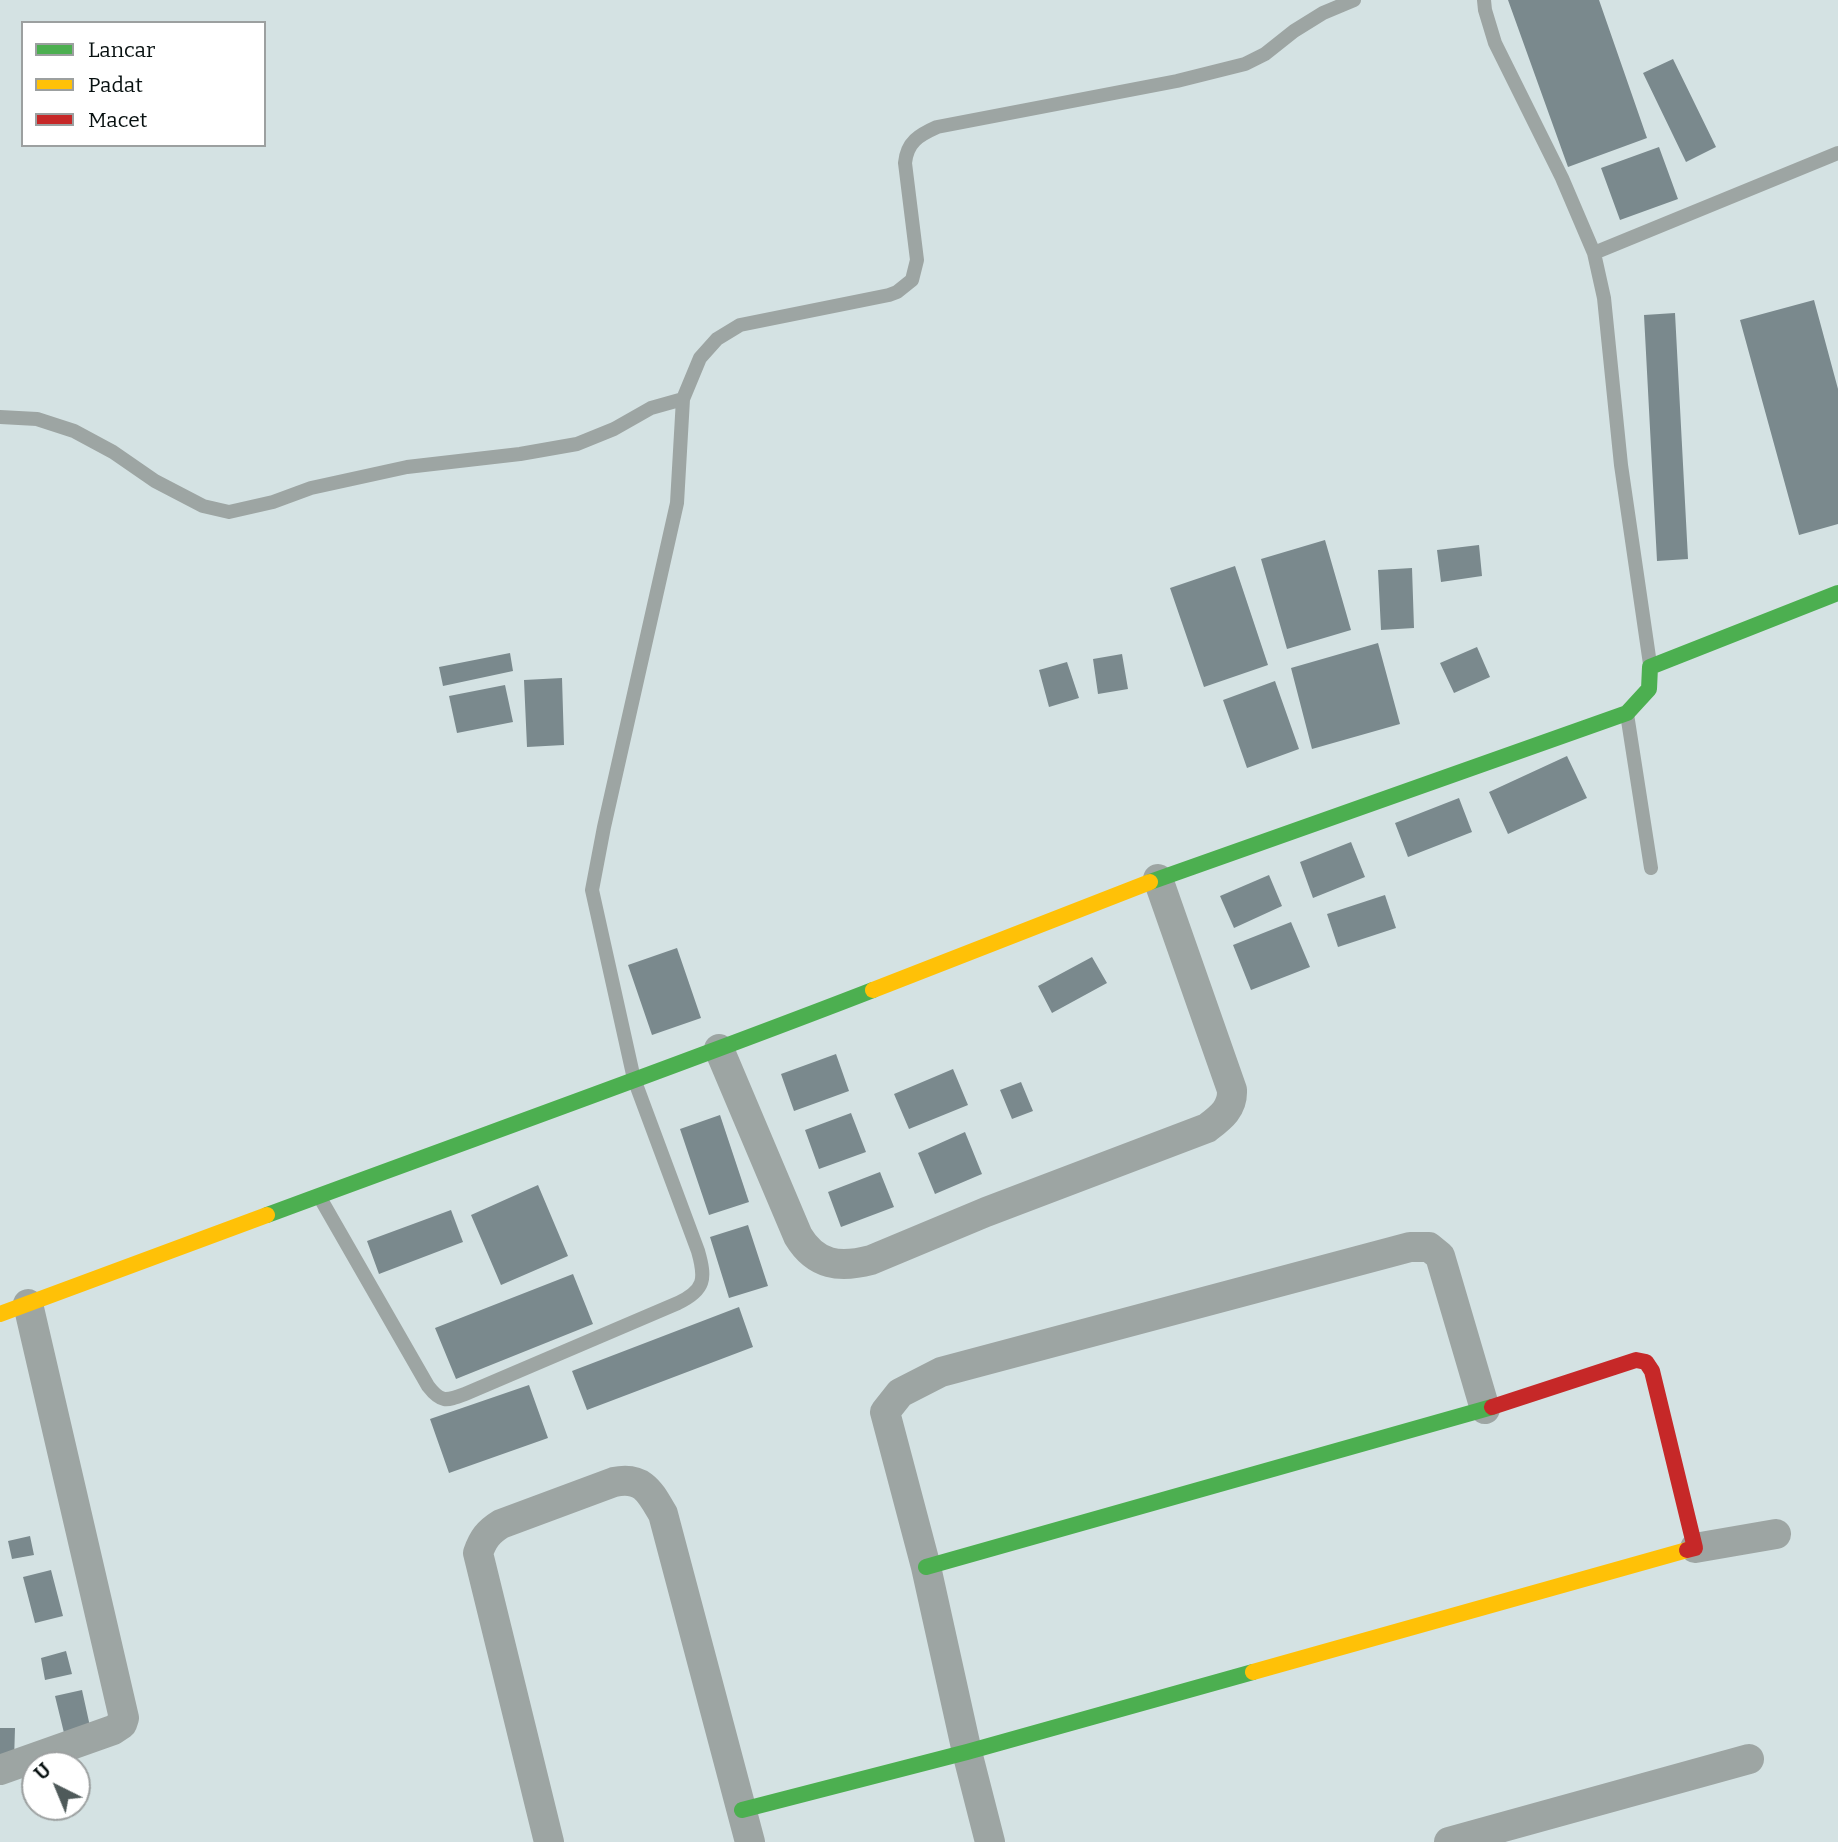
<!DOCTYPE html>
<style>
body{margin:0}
#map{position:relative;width:1838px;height:1842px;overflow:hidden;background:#d4e2e3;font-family:Bitter,serif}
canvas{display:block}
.legend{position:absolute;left:21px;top:21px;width:245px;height:126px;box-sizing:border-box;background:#fff;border:2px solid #9ca0a0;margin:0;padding:9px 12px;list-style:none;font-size:21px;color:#081111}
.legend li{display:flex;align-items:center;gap:14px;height:35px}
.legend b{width:35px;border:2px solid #9ca0a0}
.north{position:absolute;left:21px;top:1751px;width:70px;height:70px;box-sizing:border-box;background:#fff;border:2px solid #9ca0a0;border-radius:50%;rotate:317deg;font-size:19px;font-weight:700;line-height:28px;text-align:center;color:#081111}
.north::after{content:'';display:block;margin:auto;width:24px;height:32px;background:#4f5a5a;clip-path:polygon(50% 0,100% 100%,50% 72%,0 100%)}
</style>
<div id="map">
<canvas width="1838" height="1842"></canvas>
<ul class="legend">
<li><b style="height:9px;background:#4caf50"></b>Lancar</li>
<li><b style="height:9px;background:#ffc107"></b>Padat</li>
<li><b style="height:9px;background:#c62828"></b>Macet</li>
</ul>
<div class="north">U</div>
</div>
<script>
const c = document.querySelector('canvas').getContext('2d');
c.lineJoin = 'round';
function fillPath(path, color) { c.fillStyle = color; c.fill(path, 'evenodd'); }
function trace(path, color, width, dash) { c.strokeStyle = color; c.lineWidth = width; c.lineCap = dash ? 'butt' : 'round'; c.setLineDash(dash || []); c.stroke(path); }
fillPath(new Path2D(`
 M1508 0H1599L1647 138 1568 167Z
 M1673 59 1716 147 1686 162 1643 73Z
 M1659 147 1678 199 1620 220 1601 168Z
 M1814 300 1838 389V524L1799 535 1740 320Z
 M1675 313 1688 559 1657 561 1644 315Z
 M1325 540 1351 630 1287 649 1261 559Z
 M1479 545 1482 576 1441 582 1437 550Z
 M1235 566 1268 665 1204 687 1170 588Z
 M1412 568 1414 628 1381 630 1378 570Z
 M1378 643 1400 724 1312 749 1291 668Z
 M1477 647 1490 677 1454 693 1440 663Z
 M510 653 513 671 443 686 439 667Z
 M1122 654 1128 689 1098 694 1093 659Z
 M1067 662 1079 698 1049 707 1039 670Z
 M562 678 564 745 527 747 524 680Z
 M1275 681 1299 749 1247 768 1223 700Z
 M505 685 513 722 457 733 449 696Z
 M1567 756 1587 798 1508 834 1489 792Z
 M1459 798 1472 832 1408 857 1395 823Z
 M1351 842 1365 877 1313 898 1300 862Z
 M1269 875 1282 906 1234 928 1220 896Z
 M1385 895 1396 928 1338 947 1327 914Z
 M1291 922 1310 967 1251 990 1233 945Z
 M677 948 701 1018 652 1035 628 965Z
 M1092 957 1107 983 1052 1013 1038 986Z
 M836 1054 849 1091 794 1111 781 1074Z
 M953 1069 968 1105 909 1129 894 1094Z
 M1021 1082 1033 1111 1012 1119 1000 1090Z
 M851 1113 866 1152 819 1169 805 1130Z
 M720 1115 749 1202 709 1215 680 1129Z
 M965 1132 982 1174 935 1194 918 1153Z
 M880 1172 894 1207 841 1227 828 1192Z
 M538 1185 568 1256 501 1285 471 1215Z
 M451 1210 463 1242 379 1274 367 1241Z
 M748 1225 768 1286 729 1298 710 1237Z
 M573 1274 593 1324 456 1379 435 1328Z
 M739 1307 753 1347 587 1410 572 1371Z
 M529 1385 548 1438 449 1473 430 1419Z
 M30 1536 34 1555 12 1559 8 1541Z
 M51 1570 63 1616 35 1623 23 1577Z
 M66 1651 72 1674 45 1680 41 1658Z
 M82 1690 91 1731 65 1737 55 1696Z
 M0 1728H15L14 1761 0 1760Z`), '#7a898d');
trace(new Path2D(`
 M1484 0 1485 10 1495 43 1562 178 1594 253 1604 298 1621 465 1650 664
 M1594 253 1838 153
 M0 417 37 419 74 431 113 452 155 481 203 506 229 512 273 502 311 488 407 467 520 454 577 444 614 429 651 408 683 399
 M1627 714 1651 868
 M319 1196 428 1386C441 1403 446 1401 465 1394L678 1303C705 1290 706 1279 698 1251L634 1079 592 890 604 827 677 503 683 399 700 358 717 339 740 325 889 295 897 292 912 280 917 260 905 163C907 142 919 135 937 127L1177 81 1245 64 1265 54 1294 31 1323 13 1354 0`), '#9da5a3', 14);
trace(new Path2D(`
 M719 1049 798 1236C816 1266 840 1268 871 1260L986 1212 1207 1128C1220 1118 1233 1109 1232 1090L1158 879
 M1695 1548 1776 1534
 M0 1770 113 1730 122 1724 124 1718 28 1304
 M549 1842 478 1553C483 1539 488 1532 501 1524L614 1482C643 1476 650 1492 663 1514L750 1842
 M990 1842 967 1752 926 1567 885 1412 900 1393 941 1372 1410 1247H1429L1440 1256 1485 1409
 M1449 1842 1749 1759`), '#9da5a3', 30);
trace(new Path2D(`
 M1150 882 1627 713 1649 689 1650 667 1838 593
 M267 1215C469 1140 672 1068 873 990
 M926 1567 1492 1407
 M742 1810 967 1752 1253 1672`), '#4caf50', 16);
trace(new Path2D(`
 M873 990 1150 882
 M0 1314 267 1215
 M1253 1672 1687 1550`), '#ffc107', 16);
trace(new Path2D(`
 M1492 1407 1636 1360 1646 1362 1652 1371 1695 1548 1687 1550`), '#c62828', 16);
</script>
